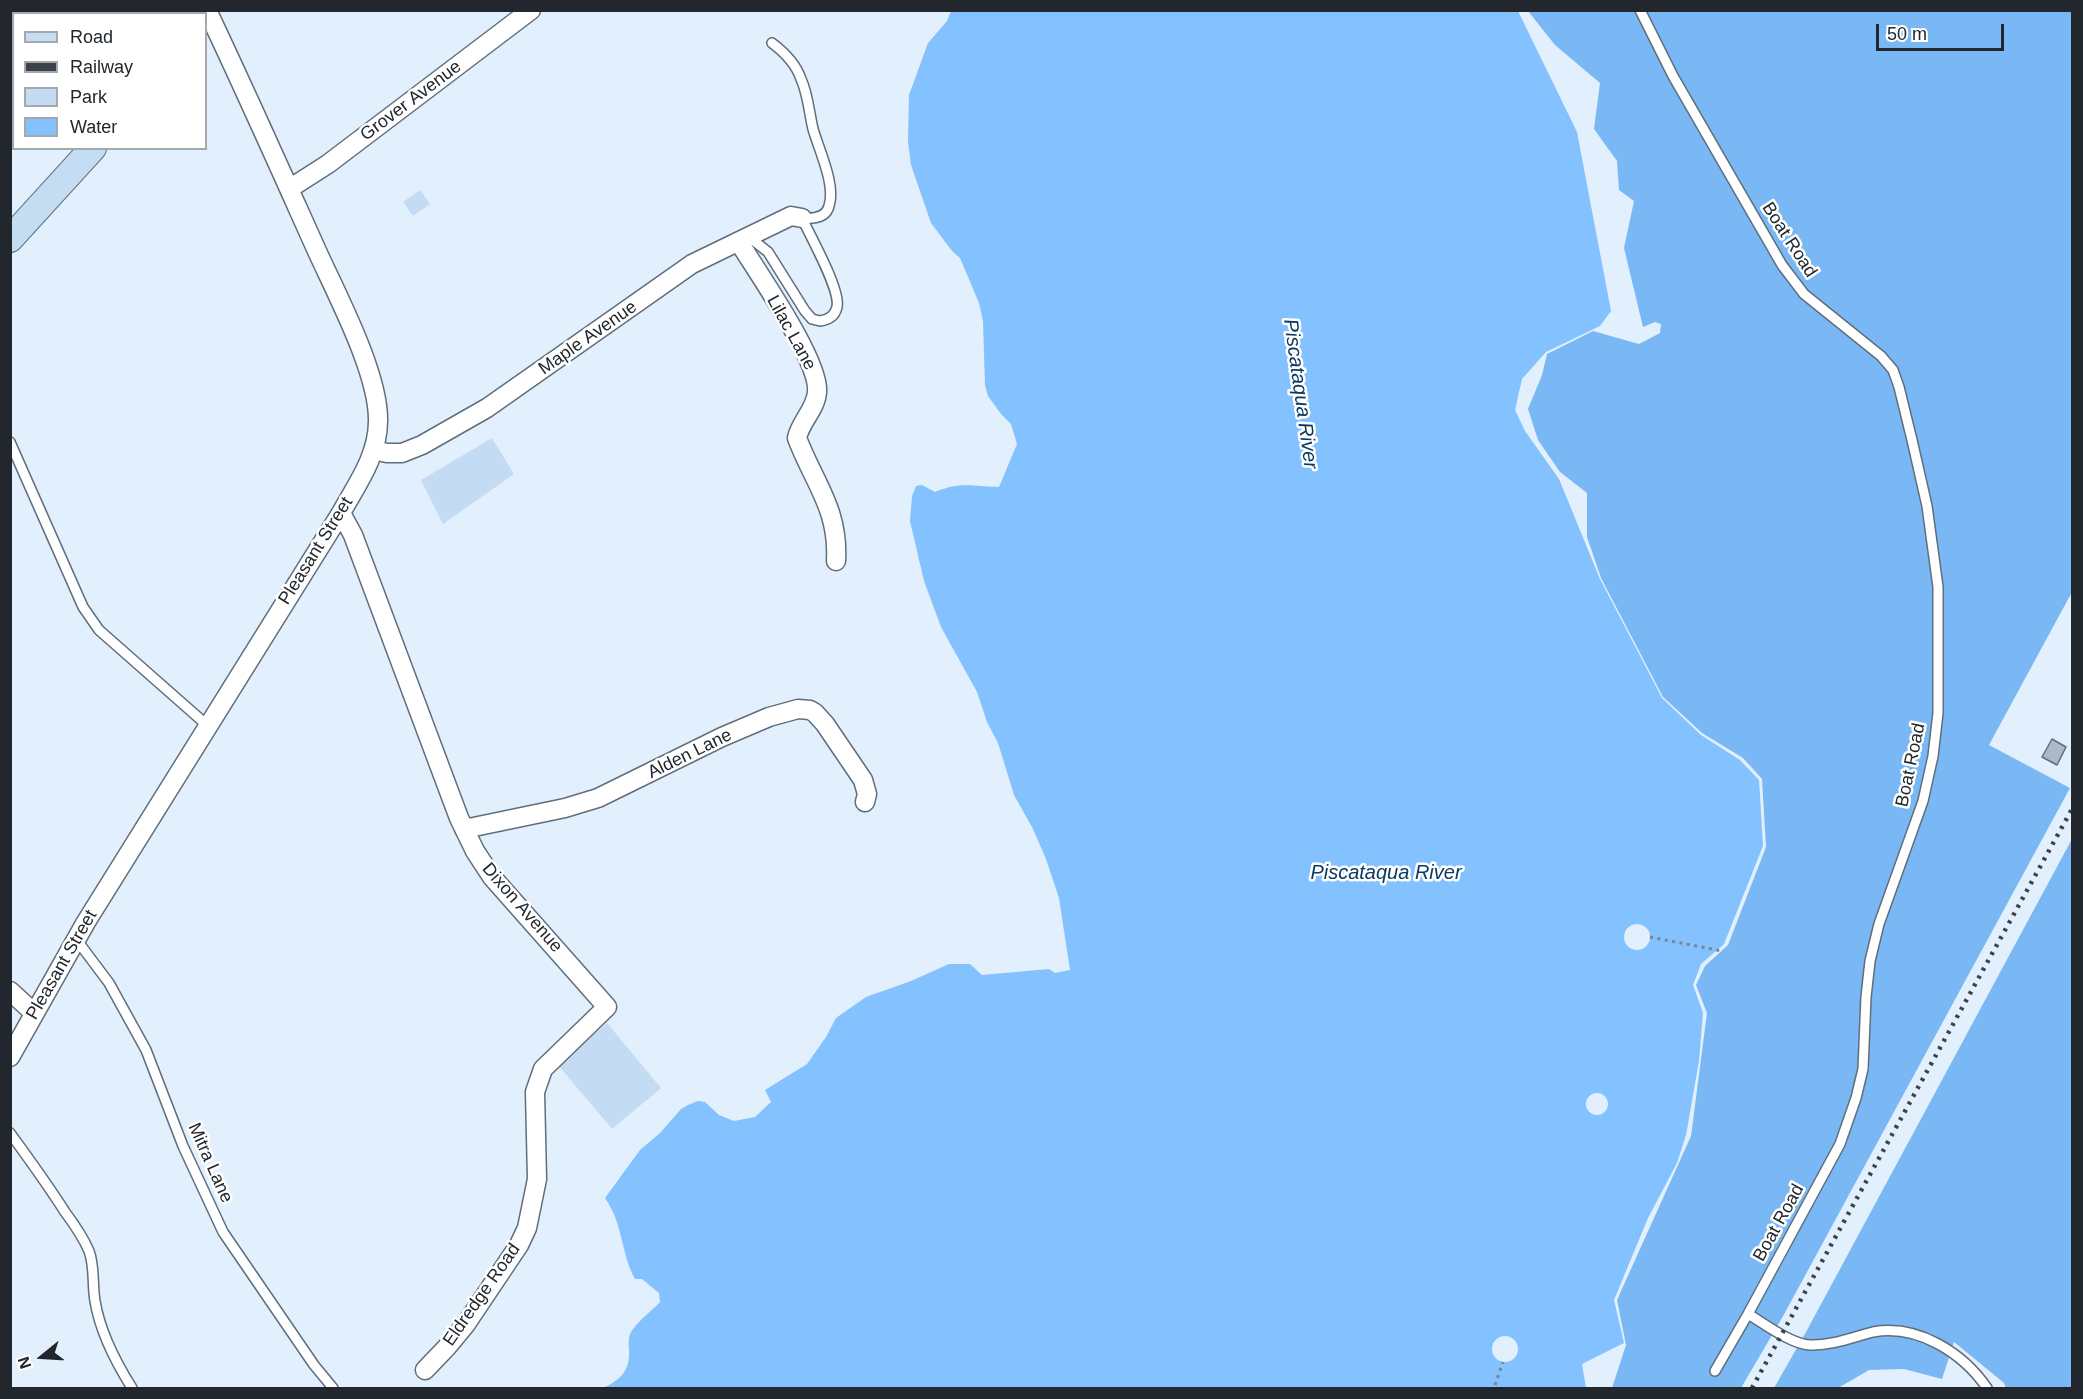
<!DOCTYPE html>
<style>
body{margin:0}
#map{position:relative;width:2083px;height:1399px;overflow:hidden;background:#e2effc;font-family:Arial,sans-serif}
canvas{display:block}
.frame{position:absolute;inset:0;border:12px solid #21272d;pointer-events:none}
.legend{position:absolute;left:12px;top:12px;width:195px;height:138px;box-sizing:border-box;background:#fff;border:2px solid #a6a9ab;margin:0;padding:8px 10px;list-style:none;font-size:18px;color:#21272d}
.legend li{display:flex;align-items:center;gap:12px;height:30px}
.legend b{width:30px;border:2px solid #a6a9ab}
.north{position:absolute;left:12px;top:1327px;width:60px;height:60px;-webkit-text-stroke:4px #fff;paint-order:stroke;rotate:252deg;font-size:16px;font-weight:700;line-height:24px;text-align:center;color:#21272d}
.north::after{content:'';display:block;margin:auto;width:21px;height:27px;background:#21272d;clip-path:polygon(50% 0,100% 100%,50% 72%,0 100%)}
.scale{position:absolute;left:1876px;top:24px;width:128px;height:27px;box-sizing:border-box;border:3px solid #21272d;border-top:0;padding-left:8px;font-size:18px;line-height:21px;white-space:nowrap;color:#21272d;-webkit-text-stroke:4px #fff;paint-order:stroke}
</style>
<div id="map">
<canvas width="2083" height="1399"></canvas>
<div class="frame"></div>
<ul class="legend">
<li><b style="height:8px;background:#c5ddf3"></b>Road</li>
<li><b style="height:8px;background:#3b4249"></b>Railway</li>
<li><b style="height:16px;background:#c3dbf3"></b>Park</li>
<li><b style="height:16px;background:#83c1ff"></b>Water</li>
</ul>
<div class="north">N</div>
<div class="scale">50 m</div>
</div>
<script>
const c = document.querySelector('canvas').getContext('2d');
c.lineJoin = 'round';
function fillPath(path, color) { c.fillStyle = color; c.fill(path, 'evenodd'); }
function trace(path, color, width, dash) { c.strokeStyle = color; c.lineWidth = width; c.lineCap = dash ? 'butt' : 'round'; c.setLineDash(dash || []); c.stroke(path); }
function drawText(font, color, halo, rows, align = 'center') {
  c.font = font + ' Arial,sans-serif'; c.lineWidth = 5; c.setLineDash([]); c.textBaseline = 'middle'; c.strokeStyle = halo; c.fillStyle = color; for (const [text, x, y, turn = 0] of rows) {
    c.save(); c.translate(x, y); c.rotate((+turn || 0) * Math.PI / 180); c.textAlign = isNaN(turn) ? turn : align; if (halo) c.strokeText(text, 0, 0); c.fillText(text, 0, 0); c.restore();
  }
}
fillPath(new Path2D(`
 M420 190 430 204 413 216 403 202Z
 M492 438 514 474 443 524 421 480Z
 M607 1023 661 1088 612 1129 558 1065Z`), '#c3dbf3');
fillPath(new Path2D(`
 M1528 11H2072V592L1989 745 2070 788 1782 1318 1741 1388H1612L1626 1345 1617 1300 1691 1136 1707 1013 1696 985 1705 966 1728 945 1766 847 1762 779 1743 758 1702 733 1663 697 1601 578 1587 537V493L1560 472 1538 440 1528 409 1542 375 1547 354 1593 331 1639 344 1660 333 1661 324 1655 322 1643 327 1624 248 1634 201 1619 190 1617 161 1594 129 1600 83 1555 45Z
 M2072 839V1388H2006L2004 1383 1954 1342 1942 1379 1904 1369 1869 1370 1838 1388H1774L1806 1332Z`), '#7ab8f5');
fillPath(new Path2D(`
 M951 11H1518L1577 132 1611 311 1600 326 1546 352 1522 379 1515 410 1525 431 1559 479 1600 579 1662 698 1701 735 1740 760 1759 780 1763 846 1724 944 1701 964 1693 985 1703 1013 1699 1061 1686 1135 1677 1163 1648 1218 1614 1300 1624 1343 1582 1364 1586 1388H603C616 1382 628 1374 629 1357 630 1349 627 1343 630 1334 636 1322 651 1312 660 1302L659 1293 642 1279H635C621 1254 623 1223 605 1198L640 1150 660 1133 681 1109 688 1105 698 1101 705 1102 719 1115 734 1121 755 1117 771 1102 765 1090 807 1064 826 1037 836 1018 866 997 911 981 949 964H970L982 975 1049 969 1055 973 1070 970 1059 898 1046 859 1033 829 1014 795 998 743 987 722 977 692 941 627 924 581 910 521 912 496 916 486 922 485 935 492C962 481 972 487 999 487L1017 444 1011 424 1001 414 988 396 985 385 983 321 979 303 960 258 952 251 931 223 911 165 908 142 909 95 928 43 947 21Z`), '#83c1ff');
fillPath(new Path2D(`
 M1624 937a13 13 0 1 1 26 0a13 13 0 1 1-26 0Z
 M1586 1104a11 11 0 1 1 22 0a11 11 0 1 1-22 0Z
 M1492 1349a13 13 0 1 1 26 0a13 13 0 1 1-26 0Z`), '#e2effc');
const building = new Path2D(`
 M2052 739 2066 747 2057 765 2042 757Z`);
fillPath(building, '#abbac9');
trace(building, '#606e7c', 1.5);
const service = new Path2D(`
 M1640 10 1673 76 1782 265 1804 294 1881 356 1893 370 1899 387 1912 440 1927 506 1938 587V713L1933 756 1923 801 1879 924 1870 961 1866 997 1863 1069 1856 1098 1840 1144 1748 1314C1765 1324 1791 1344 1810 1345 1831 1346 1853 1337 1873 1332 1918 1324 1963 1353 1987 1388
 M749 237 768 252 805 311 812 319 820 321C828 320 835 316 837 307 841 290 810 236 802 218 813 219 826 218 829 206 836 185 819 150 813 129 809 112 808 94 801 79 796 64 784 52 772 43
 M10 442 83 607 99 630 208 726
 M76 939 109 983 146 1050 183 1146 223 1232 314 1365 333 1388
 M10 1133C29 1159 48 1185 65 1212 74 1224 83 1237 89 1251 95 1267 92 1284 95 1301 100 1332 115 1361 132 1388
 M1715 1371 1748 1314`);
const minor = new Path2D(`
 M289 189 328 164 531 10
 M739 242C757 272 820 361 817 392 816 409 800 422 797 438 814 483 839 509 836 561
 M373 450 387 453H402L422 445 487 408 692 264 791 216 802 218
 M341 513 353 535 459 818 475 851 492 877 607 1007 543 1069 535 1092 537 1179 527 1228 519 1245 466 1324 447 1347 425 1370
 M464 829 565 808 598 798 722 737 769 717 798 709 810 710 815 713 825 724 863 780 867 794 865 802
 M10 991 34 1013
 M10 1057 86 922 341 513C357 484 378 456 378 421 379 374 337 295 317 251 281 171 245 90 207 10`);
const secondary = new Path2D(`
 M174 14 175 10
 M10 239 93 148`);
trace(service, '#606e7c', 12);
trace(minor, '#606e7c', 21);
trace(secondary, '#606e7c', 28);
trace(new Path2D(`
 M1650 937 1722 951
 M1495 1385 1503 1362`), '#7c858f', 3, [3, 4.5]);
trace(service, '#fff', 9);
trace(minor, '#fff', 18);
trace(secondary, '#c5ddf3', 26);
trace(new Path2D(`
 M1752 1388 2072 809`), '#3b4249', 4.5, [3, 6]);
drawText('18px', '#21272d', '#fff', [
 ["Grover Avenue",411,101,-37],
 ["Boat Road",1789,240,57],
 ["Lilac Lane",791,333,61],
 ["Maple Avenue",588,338,-35],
 ["Pleasant Street",316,551,-58],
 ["Alden Lane",690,754,-26],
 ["Boat Road",1911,765,-78],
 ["Dixon Avenue",522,908,49],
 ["Pleasant Street",62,965,-60],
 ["Mitra Lane",210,1163,66],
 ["Boat Road",1779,1223,-61],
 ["Eldredge Road",482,1295,-55]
]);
drawText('italic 20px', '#0c3a61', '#fff', [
 ["Piscataqua River",1300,394,82],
 ["Piscataqua River",1386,873]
]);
</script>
